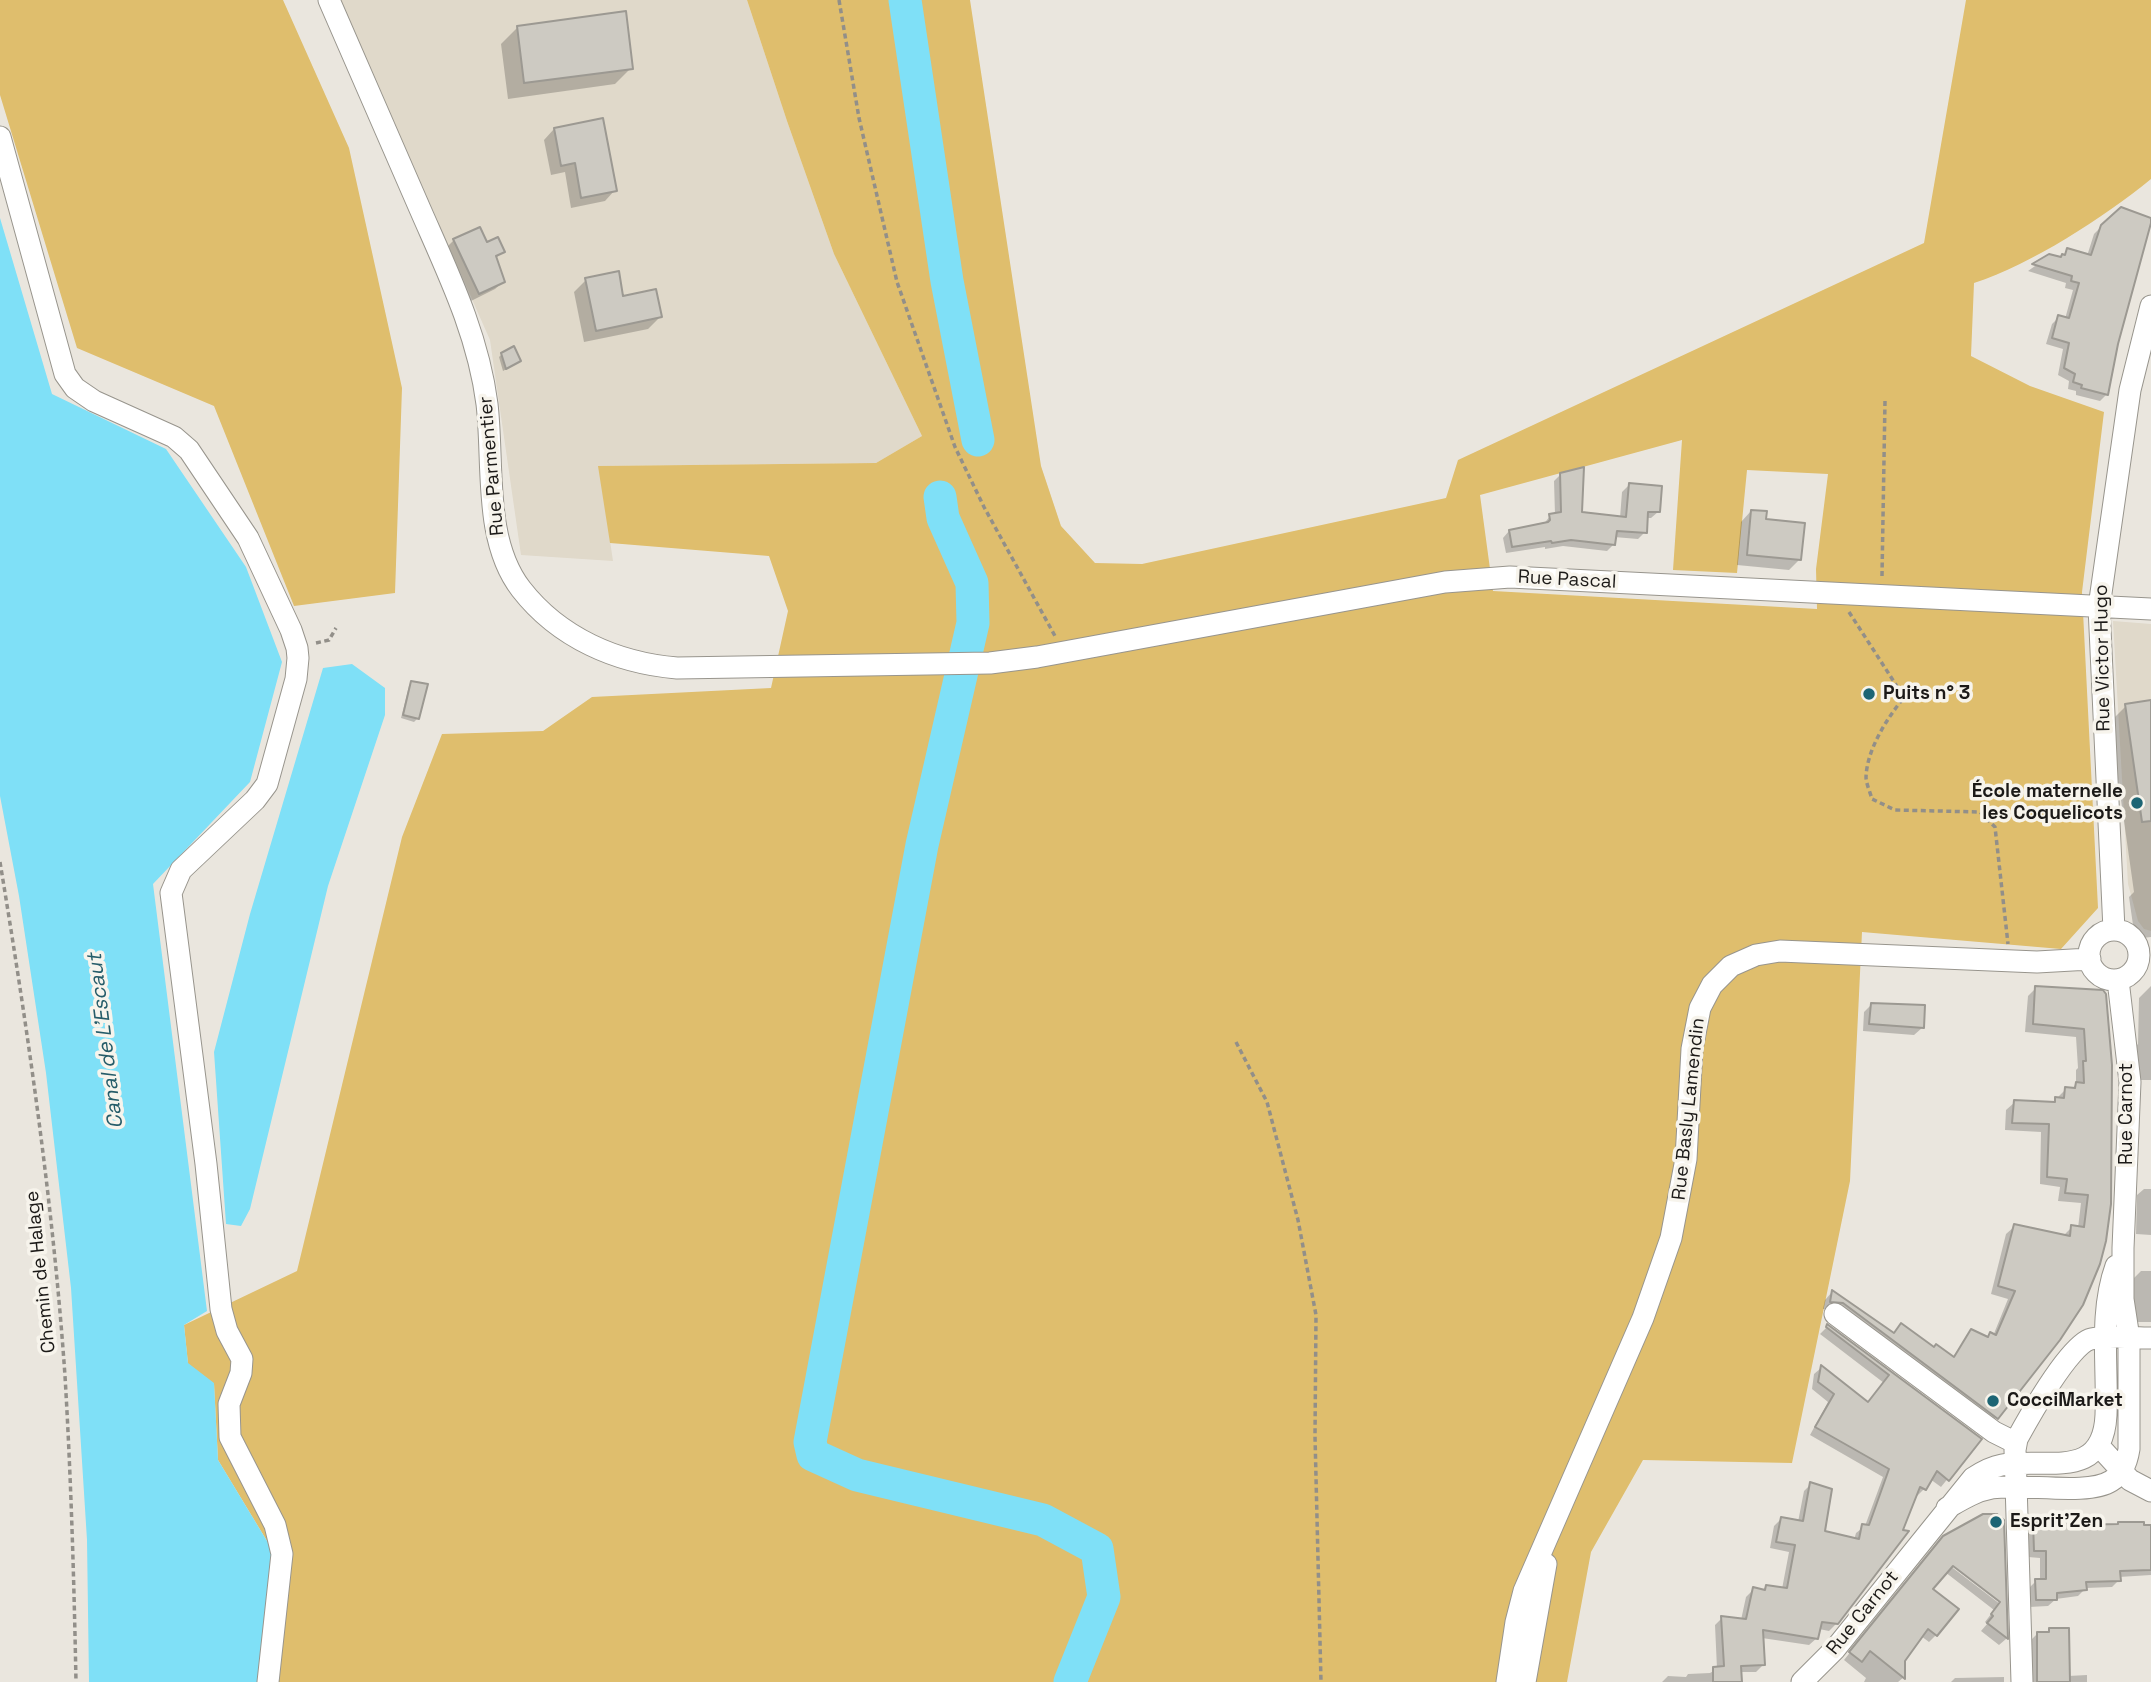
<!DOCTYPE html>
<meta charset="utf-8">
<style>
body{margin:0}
canvas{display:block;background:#eae6de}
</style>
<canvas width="2151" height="1682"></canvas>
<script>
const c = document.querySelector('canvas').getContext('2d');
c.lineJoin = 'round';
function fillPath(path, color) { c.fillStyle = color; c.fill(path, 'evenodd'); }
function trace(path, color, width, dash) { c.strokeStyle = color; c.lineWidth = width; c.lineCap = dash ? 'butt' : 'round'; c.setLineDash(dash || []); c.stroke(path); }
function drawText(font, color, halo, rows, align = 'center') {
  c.font = font + ' "Space Grotesk",sans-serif'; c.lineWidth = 7; c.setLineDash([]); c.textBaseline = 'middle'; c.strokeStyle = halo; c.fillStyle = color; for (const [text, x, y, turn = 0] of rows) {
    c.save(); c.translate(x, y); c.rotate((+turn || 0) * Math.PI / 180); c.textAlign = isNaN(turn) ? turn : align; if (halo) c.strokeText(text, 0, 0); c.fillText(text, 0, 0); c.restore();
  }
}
fillPath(new Path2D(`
 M340 0H747L787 121 834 254 922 436 876 463 599 466 613 561 521 555 490 340Z
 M2113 621 2151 624V931L2144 929 2138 921 2128 884Z`), '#e0d9ca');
fillPath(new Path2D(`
 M0 0H283L349 148 402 388 395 593 294 606 214 406 77 348 0 95Z
 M747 0H970L1041 466 1061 526 1095 563 1142 564 1446 498 1458 460 1924 243 1966 0H2151V179C2103 218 2032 264 1974 283L1971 356 2030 386 2104 412 2082 592 2098 908 2061 949 1862 932 1850 1181 1792 1463 1643 1460 1591 1552 1567 1682H259L273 1551 218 1460 214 1384 188 1364 184 1325 297 1271 402 837 442 734 543 731 592 697 771 688 788 611 769 556 610 543 598 466 876 463 922 436 834 254 787 121ZM1682 440 1673 570 1737 573 1747 470 1828 474 1816 569 1817 609 1493 591 1480 495Z`), '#dfbe6d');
fillPath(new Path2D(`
 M0 218 52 394 166 449 246 567 282 662 250 782 153 884 207 1311 184 1325 188 1363 214 1383 218 1460 273 1551 259 1682H89L87 1540 71 1288 46 1073 19 896 0 796Z
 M352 664 385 688V715L328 886 250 1209 241 1226 226 1224 214 1052 250 914 323 668Z`), '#7fe0f7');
fillPath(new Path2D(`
 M517 28 631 68 615 84 508 99 501 44Z
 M554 129 615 190 605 201 571 208 565 172 551 175 544 140Z
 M2102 226 2116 344 2107 394 2100 401 2076 395V391L2068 389 2069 381 2058 375 2063 349 2046 344 2052 324 2059 317 2065 319 2073 290 2065 288 2066 283 2028 271 2049 256 2059 259 2068 250 2087 256 2094 234Z
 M454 240 486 244 503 251 495 259 503 282 495 289 471 301 446 248Z
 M586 280 660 317 648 329 584 342 574 292Z
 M502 354 516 364 503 371 499 357Z
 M1561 474 1580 513 1620 518 1622 492 1629 485 1658 512 1651 518H1646L1645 532 1638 539 1614 537V544L1607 551 1563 546 1545 549V547L1506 553 1503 538 1509 531 1543 525 1550 516 1555 515 1554 481Z
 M1751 511 1764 521 1800 559 1789 570 1737 565 1741 522Z
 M412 683 418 718 414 722 401 718 409 686Z
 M2151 702V937L2135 939 2129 897 2134 892 2110 722 2126 706Z
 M2151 986V1080H2132V1050L2138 1044 2139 998Z
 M2036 988 2102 992 2111 1179 1997 1417 1989 1425 1834 1311 1823 1309 1825 1300 1832 1292 1892 1334 1901 1326 1934 1349 1952 1358 1972 1331 1987 1338 1993 1336 2008 1299 1991 1294 2006 1234 2015 1226 2063 1236 2072 1227 2078 1228 2081 1203 2058 1201 2060 1187 2040 1184 2041 1132 2005 1130 2006 1110 2015 1102 2051 1104 2066 1089H2072L2076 1084V1070L2078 1068 2076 1037 2025 1032 2028 996Z
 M1871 1005 1922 1028 1914 1035 1863 1031 1864 1012Z
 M2144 1189H2151V1235L2136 1234 2137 1195Z
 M2141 1271H2151V1322H2128L2129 1283Z
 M1827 1327 1979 1440 1941 1487 1930 1479 1924 1489 1917 1496 1915 1495 1837 1623 1829 1631 1819 1629 1817 1638 1809 1645 1762 1638 1763 1665 1756 1672H1739L1740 1682H1662L1668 1676 1686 1677 1688 1674 1710 1673 1717 1669 1715 1625 1722 1618 1741 1620 1746 1597 1754 1589 1762 1591 1766 1586 1782 1589 1789 1552 1770 1548 1774 1526 1781 1519 1798 1522 1804 1491 1811 1484 1823 1532 1854 1540 1856 1533 1865 1526 1883 1477 1810 1435 1828 1402 1812 1389 1814 1374 1821 1368 1867 1403 1884 1383 1820 1334Z
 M2040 1518 2074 1527 2151 1524V1575L2119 1577V1580L2112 1587 2086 1588 2078 1596 2056 1599 2048 1606 2029 1607V1588L2036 1581H2040V1558L2028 1557 2027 1531Z
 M2002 1521 2006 1639 1999 1645 1981 1631 1987 1624 1985 1622 1994 1610 1945 1572 1930 1589 1936 1635 1929 1642 1921 1636 1903 1661 1904 1677 1898 1682H1864L1866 1678 1844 1660 1936 1545ZM1947 1559 2000 1600V1604L1945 1562Z
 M2050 1630 2068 1676 2087 1675V1682H2031L2030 1641 2037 1634H2046Z
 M2004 1677V1682H1951L1955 1678Z`), '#0003');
trace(new Path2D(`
 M905 0 947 281 978 440
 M940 497 943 518 972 583 973 623 922 845 810 1442 813 1455 857 1475 1043 1520 1097 1549 1104 1597 1070 1682`), '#7fe0f7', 33);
const building = new Path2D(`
 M626 11 633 69 524 83 517 26Z
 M603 118 617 191 581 198 575 163 561 166 554 128Z
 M2121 207 2151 218V223L2118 344 2108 395 2081 388 2082 385 2073 382 2075 374 2064 368 2069 343 2052 338 2058 315 2069 318 2079 283 2071 281 2072 276 2032 264 2049 254 2061 257 2062 254 2065 255 2067 248 2091 255 2101 225Z
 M480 227 487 242 498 237 505 252 496 256 505 282 479 294 453 239Z
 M619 271 623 296 656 289 662 317 596 331 585 278Z
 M514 346 521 361 506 369 501 353Z
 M1584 467 1582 512 1626 517 1629 483 1662 486 1660 512H1648L1647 533 1617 531 1615 545 1571 540 1552 543 1551 541 1512 547 1509 530 1548 522 1550 520 1549 514 1561 512 1560 473Z
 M1751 510 1767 511 1766 519 1805 523 1801 560 1747 555Z
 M411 681 428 684 419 719 403 715Z
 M2151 700V821L2142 822 2125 704Z
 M2035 986 2103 990 2106 994 2112 1065 2111 1204 2106 1241 2100 1264 2083 1305 2060 1340 1998 1419 1843 1303 1830 1302 1832 1290 1894 1333 1901 1323 1934 1347 1936 1344 1954 1357 1971 1329 1988 1337 1990 1332 1996 1335 2015 1291 1998 1286 2014 1224 2070 1236 2071 1225 2084 1227 2088 1195 2065 1193 2067 1179 2047 1177 2049 1124 2012 1123 2014 1100 2055 1102V1097L2064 1098 2065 1087 2075 1088 2076 1082 2084 1083 2083 1061H2086L2084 1029 2033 1024Z
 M1871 1003 1925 1005 1924 1028 1869 1024Z
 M1827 1324 1982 1439 1949 1481 1937 1471 1926 1490 1920 1487 1903 1530 1909 1531 1838 1624 1822 1622 1818 1639 1763 1630 1765 1665 1741 1666 1742 1682H1713V1667L1724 1666 1721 1616 1746 1619 1753 1587 1765 1590 1766 1585 1787 1588 1795 1545 1776 1542 1781 1517 1803 1521 1810 1482 1832 1489 1825 1531 1859 1539 1862 1524 1869 1525 1889 1469 1815 1427 1834 1394 1818 1382 1821 1365 1868 1402 1889 1375 1826 1327Z
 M1983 1514H1997L2004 1520 2008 1639 1987 1623 1993 1616 1991 1614 2000 1602 1953 1566 1933 1589 1959 1609 1937 1636 1928 1629 1905 1661V1679L1870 1651 1862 1662 1849 1652 1943 1536Z
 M2039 1517H2075L2076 1525 2118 1524V1522H2144V1525H2151V1570L2120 1571 2121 1581 2086 1582 2087 1590 2057 1593V1600H2036L2035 1579H2046V1551H2034L2033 1522Z
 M2049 1628H2069L2070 1682H2037V1632H2049Z`);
fillPath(building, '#cdcac2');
trace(building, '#9c9992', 2);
const minor = new Path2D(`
 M329 0C359 70 390 139 420 209 448 273 478 334 487 404 494 463 483 540 521 589 559 638 617 663 677 668L990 663 1037 657 1445 582 1510 577 2151 609
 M0 137 65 374 75 388 94 401 174 437 189 450 248 538 291 630 297 648 298 658 296 679 267 784 255 800 181 870 171 893 206 1164 221 1309 227 1331 242 1359 241 1373 229 1404 230 1437 275 1525 282 1554 268 1682
 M2089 955a25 25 0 1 1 50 0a25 25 0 1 1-50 0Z
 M2114 930 2099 607 2130 390 2151 306
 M1835 1314 1994 1432 2016 1443
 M2098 1445 2130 1480 2151 1491
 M1947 1508C1961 1500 1975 1491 1992 1488 2022 1483 2088 1496 2111 1481 2123 1474 2127 1462 2129 1449V1338L2123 1299V1248L2130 1082 2118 980
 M1507 1682 1516 1622 1524 1591 1643 1318 1671 1238 1686 1159 1692 1049 1700 1008 1712 985 1731 966 1756 955 1780 951 2037 962 2090 959
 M1525 1682 1546 1564
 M1802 1682 1835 1649 1973 1478C1982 1472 1991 1467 2002 1465 2045 1457 2103 1482 2106 1415 2108 1366 2099 1313 2116 1266
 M2022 1682 2015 1450 2017 1439C2028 1419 2070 1343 2091 1339 2110 1335 2132 1338 2151 1338`);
trace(minor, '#98958d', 23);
trace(new Path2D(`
 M839 0 859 118 897 282 955 447 984 507 1055 636
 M1882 576 1885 401
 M1849 612 1898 688 1902 700C1886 720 1867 750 1866 777 1866 783 1870 792 1872 799L1895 810 1980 812 1995 827 2008 944
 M316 643 329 640 336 628
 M0 862C28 1032 53 1203 65 1376 71 1477 74 1580 76 1682
 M1236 1042 1267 1102 1298 1220 1316 1315 1315 1436 1321 1682`), '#928f89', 3.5, [5, 3.5]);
trace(minor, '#fff', 21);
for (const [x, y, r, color] of [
 [1869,694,7,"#1d6574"],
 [2137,803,7,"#1d6574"],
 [1993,1401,7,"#1d6574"],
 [1996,1522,7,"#1d6574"]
]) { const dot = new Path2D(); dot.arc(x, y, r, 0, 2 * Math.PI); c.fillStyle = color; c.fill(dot); trace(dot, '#f7f4ec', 2.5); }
drawText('19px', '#1c1a18', '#f7f4ec', [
 ["Rue Parmentier",492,466,-95],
 ["Rue Pascal",1567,580,3],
 ["Rue Victor Hugo",2103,658,-91],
 ["Rue Basly Lamendin",1689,1109,-84],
 ["Rue Carnot",2127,1114,-90],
 ["Chemin de Halage",41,1272,-96],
 ["Rue Carnot",1863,1613,-51]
]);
drawText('bold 19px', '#1c1a18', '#f7f4ec', [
 ["Puits n° 3",1883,694],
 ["École maternelle",2123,792,"right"],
 ["les Coquelicots",2123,814,"right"],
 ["CocciMarket",2007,1401],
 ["Esprit'Zen",2010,1522]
], 'left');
drawText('italic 21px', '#255c69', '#f7f4ec', [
 ["Canal de L'Escaut",106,1041,-97]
]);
</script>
